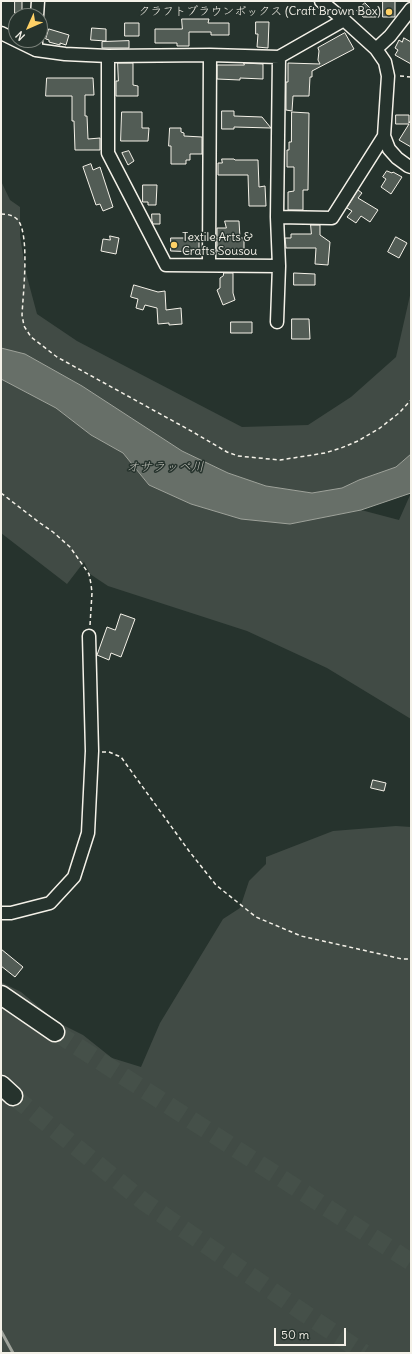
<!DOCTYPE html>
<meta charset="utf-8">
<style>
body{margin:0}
#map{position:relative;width:412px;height:1354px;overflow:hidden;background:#26332d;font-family:Delius,sans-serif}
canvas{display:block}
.frame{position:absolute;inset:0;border:2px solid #f4f1e8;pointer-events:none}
.north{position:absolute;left:8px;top:8px;width:40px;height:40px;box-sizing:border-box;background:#26332d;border:1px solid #787f78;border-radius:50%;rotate:225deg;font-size:11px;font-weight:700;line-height:16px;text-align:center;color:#f4f1e8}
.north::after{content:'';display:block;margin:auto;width:14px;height:18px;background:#ffd166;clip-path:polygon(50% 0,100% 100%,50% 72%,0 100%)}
.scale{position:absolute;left:274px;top:1328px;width:72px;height:18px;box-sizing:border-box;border:2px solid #f4f1e8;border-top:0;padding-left:5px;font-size:12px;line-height:14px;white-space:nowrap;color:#f4f1e8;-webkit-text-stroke:3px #26332d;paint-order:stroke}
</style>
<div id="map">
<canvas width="412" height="1354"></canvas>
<div class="frame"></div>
<div class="north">N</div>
<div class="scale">50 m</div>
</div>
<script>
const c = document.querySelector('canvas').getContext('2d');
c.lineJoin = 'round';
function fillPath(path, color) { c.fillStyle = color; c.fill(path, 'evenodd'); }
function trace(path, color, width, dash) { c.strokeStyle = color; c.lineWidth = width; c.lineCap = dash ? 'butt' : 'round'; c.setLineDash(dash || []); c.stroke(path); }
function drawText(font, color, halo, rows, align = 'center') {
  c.font = font + ' Delius,"Klee One",sans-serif'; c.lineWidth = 3; c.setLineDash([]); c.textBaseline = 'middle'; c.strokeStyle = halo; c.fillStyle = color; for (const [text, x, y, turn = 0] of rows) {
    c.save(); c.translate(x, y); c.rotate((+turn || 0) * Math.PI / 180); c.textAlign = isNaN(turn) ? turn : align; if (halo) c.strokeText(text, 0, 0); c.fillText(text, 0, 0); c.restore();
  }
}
fillPath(new Path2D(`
 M1 181 10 200 20 207V236L26 273 37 314 77 341 242 427 308 425 351 397 396 357 411 291V454L396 467 359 480 342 488 312 493 266 486 228 473 182 451 82 386 25 354 1 348Z
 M1 379 56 408 91 435 123 453 149 485 191 504 241 519 290 524 361 510 399 520 411 493V719L327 668 247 631 108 586 90 574 84 562 67 584 1 533Z
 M396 826 411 827V1353H1V982L21 992 57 1022 83 1035 112 1058 141 1067 160 1023 223 919 240 908 249 881 266 864V857L333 831Z`), '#414b45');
const water = new Path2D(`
 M1 348 25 354 82 386 182 451 228 473 266 486 312 493 342 488 359 480 396 467 411 454V493L361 510 290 524 241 519 191 504 149 485 123 453 91 435 56 408 1 379Z`);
fillPath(water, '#676f68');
trace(water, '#9fa39b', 1);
trace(new Path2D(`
 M1 1331 13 1353`), '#9fa39b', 3);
const building = new Path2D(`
 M15 1H22V13H15Z
 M383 1H395V17H383Z
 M365 3 379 17H363L357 11Z
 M182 19H209L208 23H229V35H211V32H189V46H177V43H155V29H182Z
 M256 22H269L268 48 257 47 258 34H256Z
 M125 23H139V36H125Z
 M92 28 106 29V41L91 40Z
 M49 29 69 35 66 45 60 43V45L49 42V40L46 39Z
 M345 33 354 49 312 71V77H310L309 96H293L292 111 286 110V82H288V63L320 64 318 60 319 51 318 48Z
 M404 38 411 42V64L395 55 398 50 395 48 399 40 402 42Z
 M129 41V48H102V42Z
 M118 63H133V85L138 86V96H116V81H118Z
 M244 63 263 64V79L240 78V80L217 79V65H244Z
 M47 78H93L94 95H85V116H87L88 139 100 138V150H75L74 121H72V96H46Z
 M222 111H234V116L262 117 271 128 234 127V129H222Z
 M122 112H142V128H149L148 141H121Z
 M292 112 309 113 308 190H303V210H288V192L294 191V167H287V150H289V142H291Z
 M396 115H409V123L411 120V147L399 140 409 124H396Z
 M170 128H181V132L184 133V136L202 137V154H190V160H186V164H171V146H169Z
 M129 151 134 161 128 165 122 153Z
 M222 159H234L235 160H258L259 187 265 186 266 206H249L248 175H218V163H222Z
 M91 164 93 170 100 167 113 207 103 211 100 204 96 205 83 167Z
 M387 171 392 173 393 172 402 177 391 194 381 187 386 179 383 177Z
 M143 185H157L156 205H148V202H143Z
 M358 190 362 193 358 198 378 210 370 222 361 216 356 223 347 217 352 211 347 208Z
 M152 214H160V224H153L152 221Z
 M225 221H239L240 238H244V251H217V228H226Z
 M311 225H320V235L330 242 328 265 315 264 316 248H286L285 238H291V234H311Z
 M110 236 119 238 116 254 101 251 103 239 110 240Z
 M396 237 407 243 399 258 388 252Z
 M171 238H199V252L171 251Z
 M224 273H233V293L235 300 223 305 217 290 220 288V278L223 276Z
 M294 273 315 274V285H294Z
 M134 285 158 292 165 291 166 310 181 308 182 324 169 325V323L158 324 157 308 145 305 143 310 136 308 138 299 131 297Z
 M292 319H309L310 339H292Z
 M231 322H252V333H231Z
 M121 614 135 619 121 657 111 653 109 660 97 655 107 627 115 630Z
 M373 780 386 783 384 791 371 788Z
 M1 949 23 967 15 977 1 966Z`);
fillPath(building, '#525c55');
trace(building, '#f4f1e8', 1);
trace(new Path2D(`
 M55 1032 411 1262
 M13 1096 143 1201 304 1313 364 1353`), '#455049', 18, [18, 9]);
const minor = new Path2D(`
 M321 1 344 20 376 49 385 62 388 76 384 136 389 149 397 158 408 166 411 167
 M37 16 38 1
 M1 33 36 50
 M36 40V50L65 54 108 56 210 55 279 57 344 20
 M376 49 390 36 411 9
 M108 56V153L166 265 279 266
 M277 217 332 218 384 136
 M209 265 210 55
 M277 322 279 266 277 217 279 57
 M1 913H11L50 903 74 877 88 833 92 751 89 636`);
const highway = new Path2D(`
 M1 995 55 1032
 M1 1085 13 1096`);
trace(minor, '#f4f1e8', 15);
trace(highway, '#f4f1e8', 21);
trace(new Path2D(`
 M400 76 411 77
 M1 214C7 214 13 215 18 220 30 236 23 294 22 315L24 326 31 337 57 357 193 432 227 452 238 456 280 460 325 453 341 448 358 441 380 428 399 413 411 400
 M1 493 40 523 53 532 70 547 89 574 91 584 92 593 90 625
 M102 752H109L121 757 189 851 216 885 256 917 301 936 402 959H411`), '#f4f1e8', 1.5, [4, 3]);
trace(minor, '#26332d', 12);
trace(highway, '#26332d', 18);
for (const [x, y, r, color] of [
 [389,12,4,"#ffd166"],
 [174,245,4,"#ffd166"]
]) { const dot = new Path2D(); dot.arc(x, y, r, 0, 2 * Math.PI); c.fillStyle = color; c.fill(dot); trace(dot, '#26332d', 1.5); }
drawText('12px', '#f4f1e8', '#26332d', [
 ["クラフトブラウンボックス (Craft Brown Box)",381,12],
 ["Textile Arts &",182,238,"left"],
 ["Crafts Sousou",182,252,"left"]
], 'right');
drawText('italic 13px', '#bcbdb5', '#26332d', [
 ["オサラッペ川",165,467]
]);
</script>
